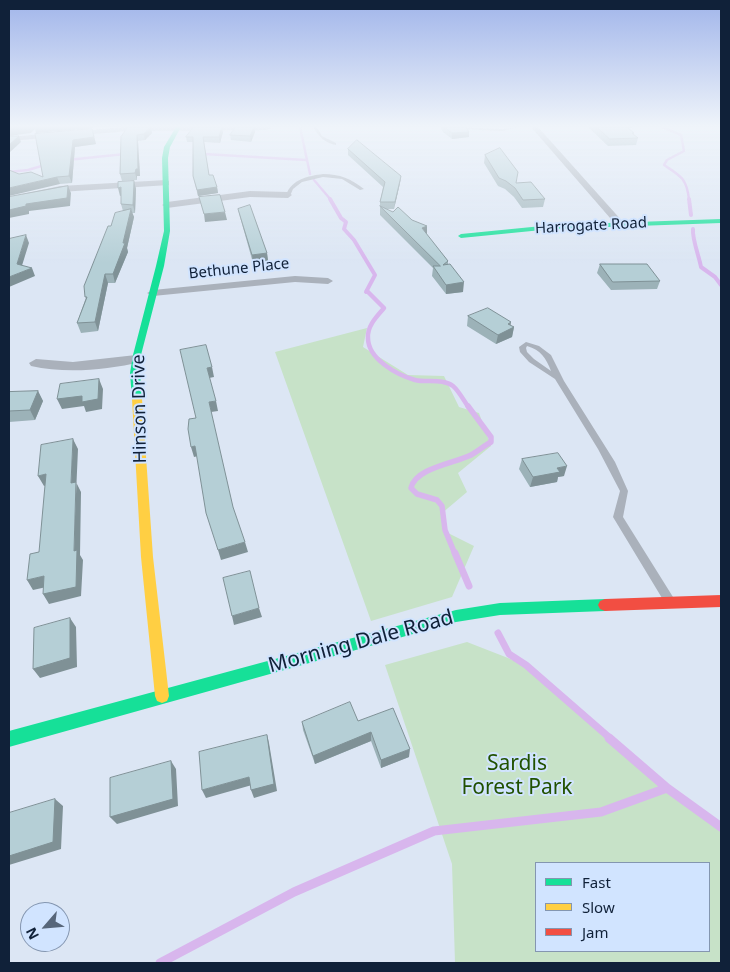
<!DOCTYPE html>
<style>
body{margin:0}
#map{position:relative;width:730px;height:972px;overflow:hidden;background:#dce6f4;font-family:"Noto Sans",sans-serif}
canvas{display:block}
.frame{position:absolute;inset:0;border:10px solid #102139;pointer-events:none}
.legend{position:absolute;left:535px;top:862px;width:175px;height:90px;box-sizing:border-box;background:#d1e4ff;border:1px solid #8496b0;margin:0;padding:6px 9px;list-style:none;font-size:15px;color:#102139}
.legend li{display:flex;align-items:center;gap:10px;height:25px}
.legend b{width:25px;border:1px solid #8496b0}
.north{position:absolute;left:20px;top:902px;width:50px;height:50px;box-sizing:border-box;background:#d1e4ff;border:1px solid #8496b0;border-radius:50%;rotate:243deg;font-size:14px;font-weight:700;line-height:20px;text-align:center;color:#102139}
.north::after{content:'';display:block;margin:auto;width:18px;height:22px;background:#57667a;clip-path:polygon(50% 0,100% 100%,50% 72%,0 100%)}
</style>
<div id="map">
<canvas width="730" height="972"></canvas>
<div class="frame"></div>
<ul class="legend">
<li><b style="height:6px;background:#16e098"></b>Fast</li>
<li><b style="height:6px;background:#ffcf43"></b>Slow</li>
<li><b style="height:6px;background:#f24e42"></b>Jam</li>
</ul>
<div class="north">N</div>
</div>
<script>
const c = document.querySelector('canvas').getContext('2d');
c.lineJoin = 'round';
function fillPath(path, color) { c.fillStyle = color; c.fill(path, 'evenodd'); }
function trace(path, color, width, dash) { c.strokeStyle = color; c.lineWidth = width; c.lineCap = dash ? 'butt' : 'round'; c.setLineDash(dash || []); c.stroke(path); }
function drawText(font, color, halo, rows, align = 'center') {
  c.font = font + ' "Noto Sans",sans-serif'; c.lineWidth = 4; c.setLineDash([]); c.textBaseline = 'middle'; c.strokeStyle = halo; c.fillStyle = color; for (const [text, x, y, turn = 0] of rows) {
    c.save(); c.translate(x, y); c.rotate((+turn || 0) * Math.PI / 180); c.textAlign = isNaN(turn) ? turn : align; if (halo) c.strokeText(text, 0, 0); c.fillText(text, 0, 0); c.restore();
  }
}
fillPath(new Path2D(`
 M367 328 363 347 408 375 444 376 459 407 479 413 491 446 458 473 467 492 441 514 446 532 474 546 452 597 371 621 275 352Z
 M467 642 526 665 667 788 721 827V963H455L452 864 385 665ZM536 863H709V951H536Z`), '#c7e2c8');
trace(new Path2D(`
 M300 127 310 174
 M662 127 681 135 684 151 667 160 664 165C681 176 687 179 689 200
 M204 154 306 160
 M67 160 125 154
 M9 172 28 170 48 164
 M314 180 331 200`), '#d8b6ed', 2.5);
trace(new Path2D(`
 M330 199 341 218 346 222 344 229 354 240 375 275 366 292
 M689 199 691 215
 M693 229C692 239 699 256 701 267L715 277 721 285`), '#d8b6ed', 4);
trace(new Path2D(`
 M367 291 384 308C377 316 367 326 368 338 368 359 397 375 415 380 426 383 443 378 453 386 459 391 464 401 469 408`), '#d8b6ed', 4.5);
trace(new Path2D(`
 M455 554 445 530 442 506 437 500 417 494 411 488C415 468 455 463 471 455 478 451 484 446 491 442V437L468 406`), '#d8b6ed', 5.5);
trace(new Path2D(`
 M455 553 469 586
 M498 633 509 654 526 665 611 739`), '#d8b6ed', 7);
trace(new Path2D(`
 M609 738 667 788 721 827
 M160 963 294 892 434 831 601 812 667 788`), '#d8b6ed', 9);
fillPath(new Path2D(`
 M313 127H317L322 136 336 143V145C325 143 319 137 313 127Z
 M458 127 503 129 519 127 503 131 459 129Z
 M323 174C340 174 351 179 364 189L360 190 342 179 323 177 302 182 293 189 290 196 286 195C292 179 308 176 323 174Z
 M526 342 539 346 551 355 564 381 615 462 628 491 623 517 673 597 674 600 673 603 669 604 665 603 613 517 620 491 598 449 555 379 529 362 520 352 519 347ZM527 346C541 350 546 358 551 371L534 359 527 352 526 348Z`), '#aab1bb');
fillPath(new Path2D(`
 M123 127H270L271 128 267 130 129 131 9 141V137Z
 M531 127H538L623 222V226H617Z
 M166 180 169 181V185L60 192 9 203V197L60 186Z
 M250 191 288 192 292 195 288 198 250 197 167 208 162 205 167 202Z
 M295 276 328 278 333 281 328 284 295 282 153 296 147 293 153 290Z
 M136 355 141 356 142 359 141 362C106 370 66 374 31 366L29 363 36 359 73 362Z`), '#aab1bb');
fillPath(new Path2D(`
 M176 127H181L170 147 168 158 170 231 164 266 141 355 140 373 142 399 137 402 132 399 130 373 133 355 156 266 164 231 162 158 164 147Z
 M721 219V223L552 229 461 238 458 236 461 234 552 225Z
 M605 599 610 601 612 605 610 609 605 611 500 615 456 622 9 747V731L456 610 500 603Z`), '#16e098');
fillPath(new Path2D(`
 M137 396 142 399 153 557 169 696 167 701 162 703 157 701 155 696 141 557 132 399Z`), '#ffcf43');
fillPath(new Path2D(`
 M721 595V607L605 611 600 609 598 605 600 601 605 599Z`), '#f24e42');
fillPath(new Path2D(`
 M151 127 152 133 145 140 138 141 140 176H137V180L122 181 120 174 121 137Z
 M236 127H255V132L251 142 231 140 230 135Z
 M440 127H466L469 132V137L452 139 443 132Z
 M588 127H634L629 129 634 133 633 134 638 138 636 145 608 146Z
 M223 132 220 143 204 142 209 175 217 187 218 193 198 196 193 176V142H187L186 137Z
 M35 134 94 136 96 144 75 147 72 183 60 184 19 174 43 177Z
 M348 149 401 176 400 183 394 209H386L427 235 448 261V265L463 292 446 294 432 276 433 268 380 215V202L383 187 348 155Z
 M485 155 516 183 545 199 543 207 522 208 514 197 505 189 498 186 484 163Z
 M134 181 136 189 135 213H132L134 217 127 248 128 252 115 283H108L98 331 81 333 77 323 111 226 123 211 121 204V196H120Z
 M238 209 267 253 268 261 253 263 240 217Z
 M600 264 660 281 657 289 611 290 597 273Z
 M468 316 511 326 514 327 512 337 496 344 467 326Z
 M38 391 43 401 35 420 9 422V392Z
 M522 459 564 476 558 477 557 482 530 487 519 469Z
 M358 721 409 757 381 768 371 741 315 764 303 730 302 722Z`), '#9cb2b8');
fillPath(new Path2D(`
 M29 127H93V128L36 133 35 129 31 133 9 136V129Z
 M151 127 152 133 145 140 144 134Z
 M222 127 223 132 220 143 219 137Z
 M254 127 255 132 251 142 250 136Z
 M92 129 96 144 75 147 72 183 69 176 73 140Z
 M469 132V137L452 139V133Z
 M137 135 138 141 140 176H137V180L135 173Z
 M19 136 21 142 9 153V145Z
 M401 176 400 183 394 209 395 202Z
 M57 177 60 184 9 196V188Z
 M134 181 136 189 135 213 133 205Z
 M68 186 71 193 70 206 29 211V214L9 218V210L26 204Z
 M121 187 123 195 120 196 118 188Z
 M217 187 218 193 198 196 197 190Z
 M131 209 134 217 127 248 128 252 115 283 113 274 123 243Z
 M225 212 227 220 205 222 204 214Z
 M427 226V235L422 228Z
 M26 235 29 243 20 272 17 264Z
 M267 253 268 261 253 263 252 255Z
 M32 268 35 276 9 287V277Z
 M105 274 108 283 98 331 95 322Z
 M464 282 463 292 446 294V285Z
 M511 322 510 329 514 327 512 337 496 344 498 335 508 324Z
 M212 367 214 377 209 378 207 368Z
 M99 379 103 389 102 409 86 412 84 406 62 409 57 399Z
 M38 391 43 401 35 420 30 410Z
 M216 401 218 411 211 412 209 402Z
 M73 439 78 449 76 494 71 483Z
 M195 446 198 456 194 457 191 447Z
 M567 466 564 476 558 477 557 482 530 487 533 477 557 468Z
 M46 474 51 484 44 486 38 476Z
 M76 482 81 492 80 555 83 560 81 596 49 604 43 594 74 551Z
 M245 542 248 552 221 560 218 550Z
 M44 576 51 586 33 590 27 580Z
 M259 608 262 617 234 625 232 616Z
 M70 618 76 627 77 667 40 678 33 669Z
 M371 732V741L315 764 313 756Z
 M267 735 269 743 277 791 254 798 251 790Z
 M410 749 409 757 381 768V760Z
 M171 761 176 769 178 806 117 824 110 817Z
 M249 777 252 785 206 798 202 790Z
 M55 799 63 806 61 849 9 865V856Z`), '#7f9196');
const building = new Path2D(`
 M9 127H29L9 129Z
 M128 127H150L144 134 137 135 138 169H136L135 173 120 174 121 137Z
 M194 127H222L219 137H203L209 175H213L217 187 197 190 193 176V137H186Z
 M236 127H254L250 136 230 135Z
 M445 127H466L469 132 452 133Z
 M597 127H627L634 133H632L638 138 610 139Z
 M92 129 94 137 73 140 69 176 57 177 9 188V170L19 174 31 172 43 177 35 134Z
 M9 136H19L9 145Z
 M357 140 401 176 395 202H380L385 182 348 149Z
 M500 148 518 172 516 183 531 182 545 199 523 200 515 188 506 181 499 178 485 155Z
 M134 181 133 205 121 204V187L118 188V182Z
 M68 186 67 198 26 204V206L9 210V197Z
 M220 195 225 212 204 214 199 197Z
 M250 205 267 253 252 255 238 209Z
 M380 206 393 212 398 207 412 220 427 226 422 228 448 261 443 265 450 264 464 282 446 285 433 266H440Z
 M131 209 123 243H125L113 274H105L95 322 77 323 87 297H85L84 286 108 226H111L115 213Z
 M26 235 17 264 32 268 9 277V239Z
 M600 264H647L660 281 613 282Z
 M488 308 511 322 508 324 514 327 498 335 468 316Z
 M206 345 212 367 207 368 216 401 209 402 233 507 245 542 218 550 206 513 195 446 191 447 188 429 189 419 196 418 180 350Z
 M99 379 98 399 82 402V396L57 399 60 384Z
 M38 391 30 410 9 411V392Z
 M73 439 71 483 76 482 74 551 77 550 76 587 43 594 44 576 27 580 30 554 39 552 46 474 38 476 41 445Z
 M558 453 567 466 557 468 560 472 533 477 522 459Z
 M250 571 259 608 232 616 223 578Z
 M70 618V658L33 669 34 628Z
 M350 702 358 721 393 708 410 749 381 760 371 732 313 756 302 722Z
 M267 735 274 784 251 790 249 777 202 790 199 752Z
 M171 761 173 799 110 817V778Z
 M55 799 53 842 9 856V813Z`);
fillPath(building, '#b5cfd6');
trace(building, '#7f9196', 1);
const sky = c.createLinearGradient(0, 0, 0, 263);
sky.addColorStop(0, '#a1b5ea');
sky.addColorStop(0.48, '#eff4fa');
sky.addColorStop(1, '#eff4fa00');
c.fillStyle = sky;
c.fillRect(0, 0, 730, 263);
drawText('15px', '#102139', '#d1e4ff', [
 ["Harrogate Road",591,226,-3],
 ["Bethune Place",239,269,-6]
]);
drawText('18px', '#102139', '#d1e4ff', [
 ["Hinson Drive",140,409,-91]
]);
drawText('21px', '#102139', '#d1e4ff', [
 ["Morning Dale Road",361,642,-15]
]);
drawText('21px', '#215101', '#d1e4ff', [
 ["Sardis",517,764],
 ["Forest Park",517,788]
]);
</script>
